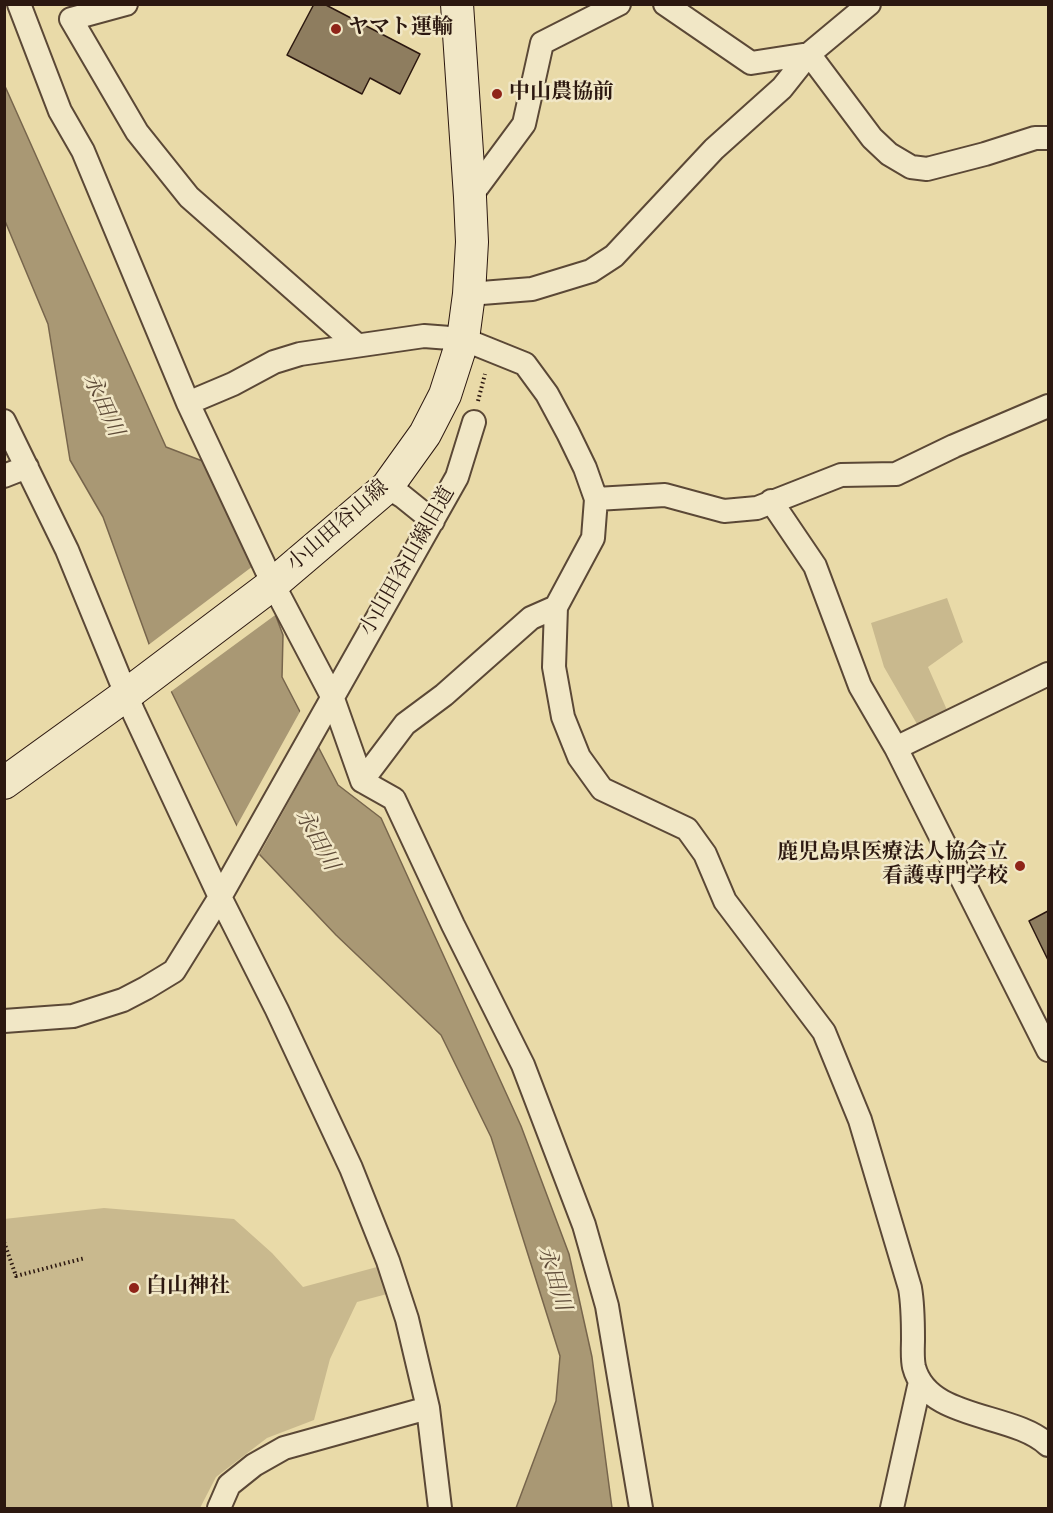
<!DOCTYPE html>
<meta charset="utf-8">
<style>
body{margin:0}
#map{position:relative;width:1053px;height:1513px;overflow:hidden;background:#e9daa8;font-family:Vollkorn,serif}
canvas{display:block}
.frame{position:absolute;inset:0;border:6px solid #2c1810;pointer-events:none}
</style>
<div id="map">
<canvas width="1053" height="1513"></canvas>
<div class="frame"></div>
</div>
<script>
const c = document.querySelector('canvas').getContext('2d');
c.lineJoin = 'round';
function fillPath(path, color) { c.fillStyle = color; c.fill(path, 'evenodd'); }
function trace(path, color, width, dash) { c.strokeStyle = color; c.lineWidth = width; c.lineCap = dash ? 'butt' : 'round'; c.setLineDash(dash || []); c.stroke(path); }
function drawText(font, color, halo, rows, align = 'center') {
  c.font = font + ' Vollkorn,"Noto Serif JP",serif'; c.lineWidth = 5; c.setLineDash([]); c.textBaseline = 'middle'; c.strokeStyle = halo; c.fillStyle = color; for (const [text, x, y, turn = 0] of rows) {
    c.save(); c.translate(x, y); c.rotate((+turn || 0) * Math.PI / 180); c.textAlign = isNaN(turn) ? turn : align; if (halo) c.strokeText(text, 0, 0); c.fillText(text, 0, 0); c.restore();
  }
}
fillPath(new Path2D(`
 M947 598 963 642 928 667 947 710 917 724 884 667 871 623Z
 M104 1208 234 1219 272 1253 303 1287 377 1267 387 1294 357 1302 330 1359 314 1420 267 1438 216 1477 200 1508H5L4 1219Z`), '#c9b98e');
const water = new Path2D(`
 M4 84 166 447 205 462 259 571 283 635 282 677 338 785 381 818 521 1126 569 1254 592 1357 612 1508H516L556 1401 560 1356 491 1137 441 1035 336 935 242 836 152 652 103 517 70 460 48 324 5 221Z`);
fillPath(water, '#a99874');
trace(water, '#77654c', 1.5);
fillPath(new Path2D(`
 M257 563 278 613 169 693 147 646Z
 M302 708 321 744 258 857 240 838 235 829Z`), '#e9daa8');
const building = new Path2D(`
 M314 4H324L420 54 400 94 370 78 362 94 287 55Z
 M1048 911V960L1029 921Z`);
fillPath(building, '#8e7d5f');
trace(building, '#2c1810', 1.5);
const minor = new Path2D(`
 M19 4 60 111 83 151 188 403 273 584 332 696 362 781 394 799 453 925 523 1065 584 1225 607 1306 641 1508
 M126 4 71 19 137 132 189 197 357 345
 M665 4 751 63 809 54 872 138 889 154 911 167 927 169 985 154 1035 138H1048
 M470 197 524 124 542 43 619 4
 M469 294 532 289 591 271 614 256 714 149 782 88 809 54 869 4
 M188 403 233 384 274 362 300 354 424 336 463 339 525 364 547 394 568 433 585 468 596 499 593 538 556 607 554 667 563 717 579 757 602 789 687 829 705 854 725 901 824 1032 860 1120 910 1288C913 1305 913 1322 913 1339 913 1347 912 1358 914 1367 928 1421 1013 1412 1048 1445
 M4 421 67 550 133 711 220 897 277 1010 351 1168 388 1261 407 1319 428 1408 440 1508
 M4 476 27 467
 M387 487 402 496 433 521
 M596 499 665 495 724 511 757 508 841 475 896 474 954 446 1048 406
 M771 501 815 566 860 686 896 748 1048 1050
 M896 748 1048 674
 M362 781 405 724 444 695 531 618 556 607
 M4 1021 73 1016 123 1000 146 988 174 971 220 897 457 477 474 422
 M219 1508 229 1485 254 1465 284 1448 428 1408
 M892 1508 920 1382`);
const secondary = new Path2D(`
 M4 783 126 695 273 584 387 487 425 434 445 395 463 339 469 294 472 242 470 197 457 4`);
trace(minor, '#5b4836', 26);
trace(secondary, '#2c1810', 34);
trace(new Path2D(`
 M478 401 485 374
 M4 1242 16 1276 85 1258`), '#2c1810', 4, [1.5, 3]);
trace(minor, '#f1e7c6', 22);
trace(secondary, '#f1e7c6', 32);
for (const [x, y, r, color] of [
 [336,29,6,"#8f2418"],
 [497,94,6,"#8f2418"],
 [1020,866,6,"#8f2418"],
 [134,1288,6,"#8f2418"]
]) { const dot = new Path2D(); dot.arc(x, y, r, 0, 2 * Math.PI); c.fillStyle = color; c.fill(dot); trace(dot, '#f1e7c6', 2); }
drawText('bold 21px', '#2c1810', '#f1e7c6', [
 ["ヤマト運輸",348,29],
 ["中山農協前",509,94],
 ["鹿児島県医療法人協会立",1008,854,"right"],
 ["看護専門学校",1008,878,"right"],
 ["白山神社",146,1288]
], 'left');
drawText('21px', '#2c1810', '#f1e7c6', [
 ["小山田谷山線",339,527,-41],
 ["小山田谷山線旧道",409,562,-60]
]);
drawText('italic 22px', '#5e4b38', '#f1e7c6', [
 ["永田川",101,406,65],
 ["永田川",315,841,61],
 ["永田川",552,1279,73]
]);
</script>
